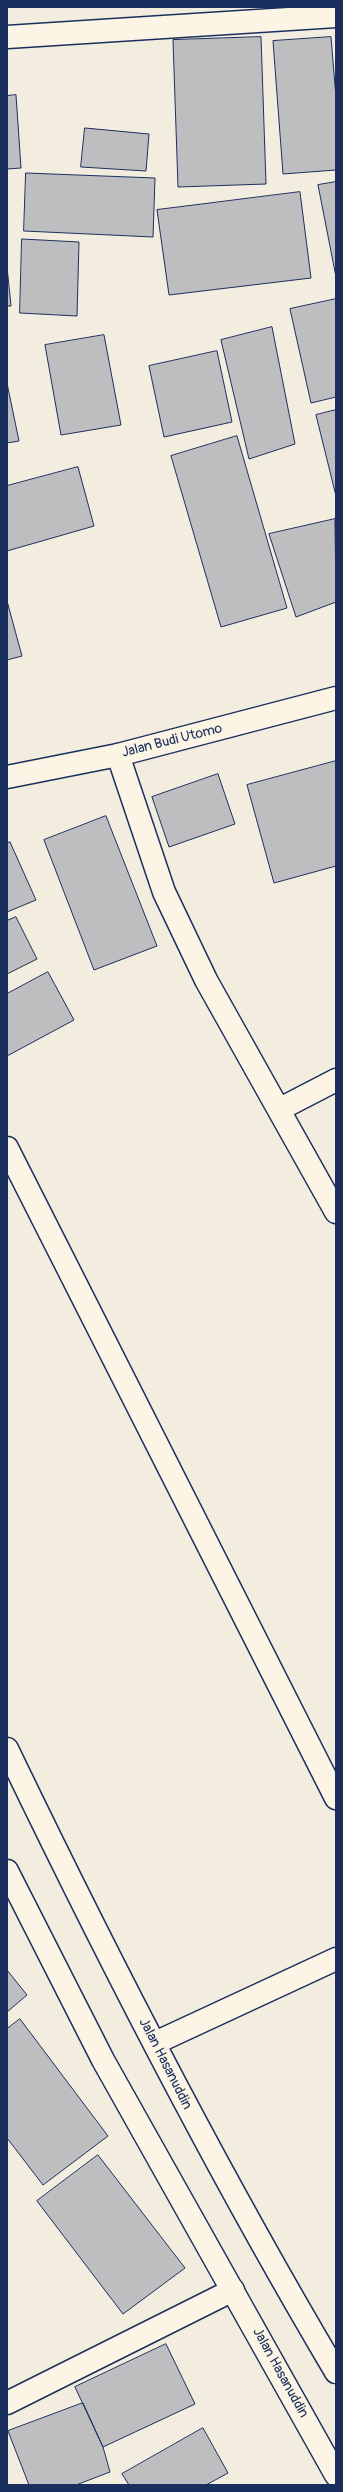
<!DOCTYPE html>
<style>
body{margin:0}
#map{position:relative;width:343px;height:2492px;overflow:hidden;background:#f3ede0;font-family:Pangolin,sans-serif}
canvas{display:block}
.frame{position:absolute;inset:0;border:8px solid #1b2f5e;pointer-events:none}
</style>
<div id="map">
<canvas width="343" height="2492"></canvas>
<div class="frame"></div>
</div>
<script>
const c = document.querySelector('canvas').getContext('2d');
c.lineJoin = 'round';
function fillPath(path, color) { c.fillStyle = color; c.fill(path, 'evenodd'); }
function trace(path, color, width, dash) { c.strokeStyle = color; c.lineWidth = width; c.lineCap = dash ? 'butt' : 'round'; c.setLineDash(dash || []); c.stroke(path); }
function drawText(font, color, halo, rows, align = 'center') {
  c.font = font + ' Pangolin,sans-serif'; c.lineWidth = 3; c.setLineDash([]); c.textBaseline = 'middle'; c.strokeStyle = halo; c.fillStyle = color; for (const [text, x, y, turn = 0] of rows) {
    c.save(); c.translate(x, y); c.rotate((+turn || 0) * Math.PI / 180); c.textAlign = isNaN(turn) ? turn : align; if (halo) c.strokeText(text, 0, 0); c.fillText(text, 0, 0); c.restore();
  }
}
const building = new Path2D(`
 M261 37 266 184 178 187 173 40Z
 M331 37 336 98V170L283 174 273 41Z
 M16 95 21 168 7 169V96Z
 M85 128 149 134 146 171 81 167Z
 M26 173 155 178 153 237 24 231Z
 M336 182V277L318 185Z
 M300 192 311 278 169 295 157 210Z
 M22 239 79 242 77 316 20 313Z
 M7 267 11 306H7Z
 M336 299V397L311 403 290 309Z
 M272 327 295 444 249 459 221 340Z
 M104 335 121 425 61 435 45 345Z
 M217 351 232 422 164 437 149 366Z
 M7 383 19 441 7 443Z
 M336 410V496L316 415Z
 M237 436 287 608 221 627 171 456Z
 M78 467 94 526 7 551V486Z
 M335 519 336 602 296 617 269 534Z
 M7 601 22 656 7 660Z
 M336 761V866L274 883 247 785Z
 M218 774 235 824 169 847 152 797Z
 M106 816 157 946 94 970 44 840Z
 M10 842 36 900 7 912V844Z
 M16 917 37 959 7 974V921Z
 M48 972 74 1020 7 1056V994Z
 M7 1970 27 1995 7 2012Z
 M20 2019 108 2136 43 2185 7 2138V2029Z
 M98 2155 185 2268 123 2314 37 2201Z
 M166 2344 195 2404 103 2447 75 2387Z
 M83 2403 103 2447 110 2472 76 2485H29L8 2431Z
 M203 2428 228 2473 206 2485H129L122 2474Z`);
fillPath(building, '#bebec0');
trace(building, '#1b2f5e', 1);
const street = new Path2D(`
 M7 37 336 16
 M118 755 164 892 206 980 336 1212
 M280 1109 336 1080
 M7 1148 336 1798
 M155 2043 336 1959
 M7 2403 233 2290`);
const secondary = new Path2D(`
 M7 777 118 755 336 698
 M7 1749C109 1961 216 2170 336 2372
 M7 1871 103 2060 336 2475`);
trace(street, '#1b2f5e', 25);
trace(secondary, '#1b2f5e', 25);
trace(street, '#fcf5e5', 22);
trace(secondary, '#fcf5e5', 22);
drawText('14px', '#1b2f5e', '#fcf5e5', [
 ["Jalan Budi Utomo",172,741,-14],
 ["Jalan Hasanuddin",165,2064,63],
 ["Jalan Hasanuddin",280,2373,61]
]);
</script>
